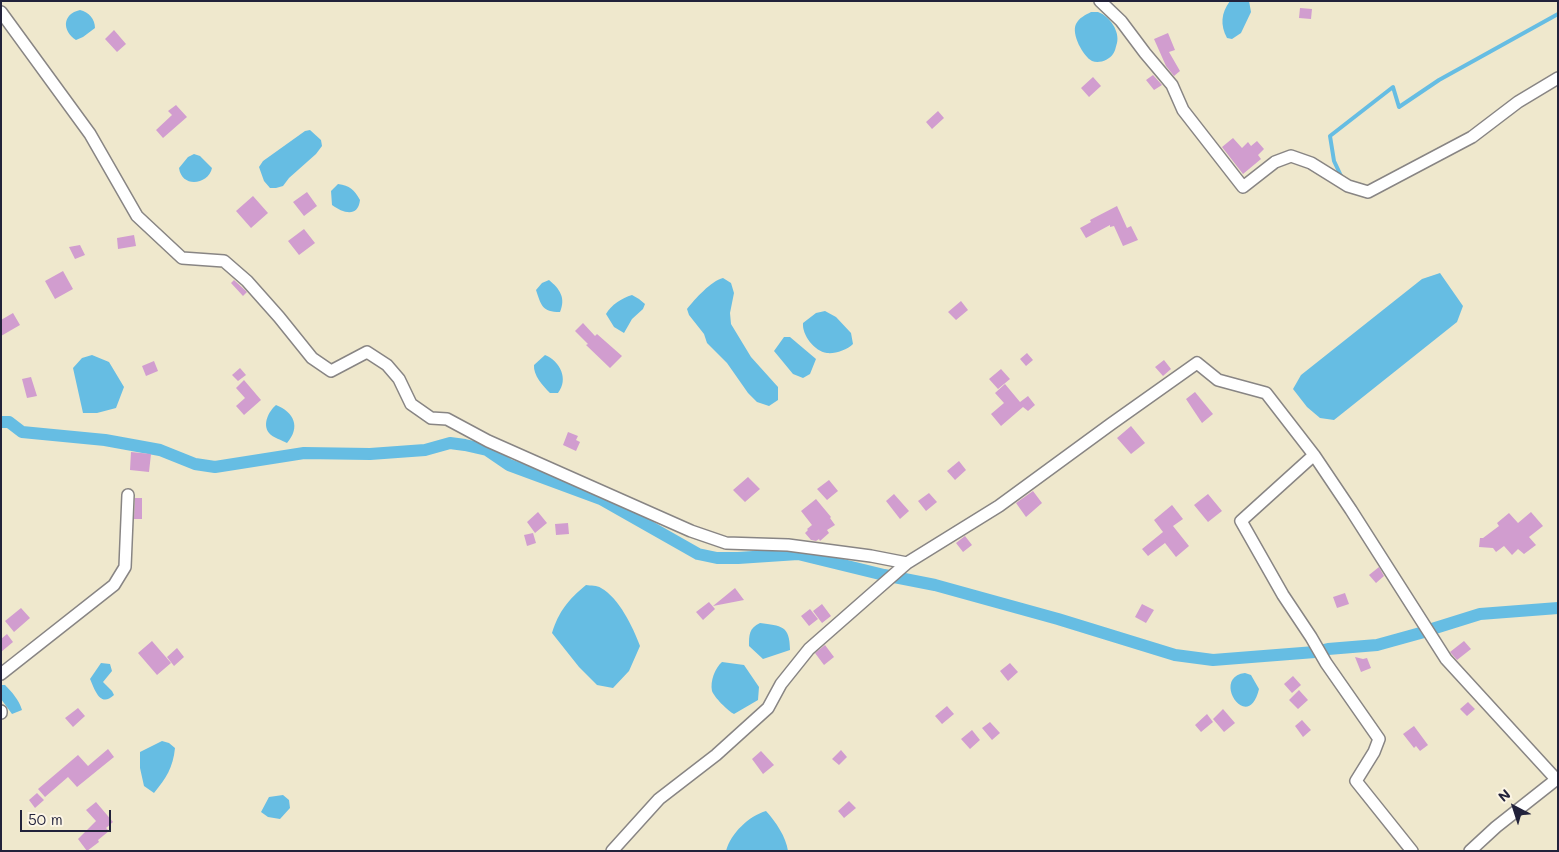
<!DOCTYPE html>
<style>
body{margin:0}
#map{position:relative;width:1559px;height:852px;overflow:hidden;background:#efe8cd;font-family:Mali,sans-serif}
canvas{display:block}
.frame{position:absolute;inset:0;border:2px solid #22223b;pointer-events:none}
.north{position:absolute;left:1489px;top:782px;width:50px;height:50px;-webkit-text-stroke:4px #fcf5e5;paint-order:stroke;rotate:320deg;font-size:14px;font-weight:700;line-height:20px;text-align:center;color:#22223b}
.north::after{content:'';display:block;margin:auto;width:18px;height:22px;background:#22223b;clip-path:polygon(50% 0,100% 100%,50% 72%,0 100%)}
.scale{position:absolute;left:20px;top:810px;width:91px;height:22px;box-sizing:border-box;border:2px solid #22223b;border-top:0;padding-left:6px;font-size:15px;line-height:18px;white-space:nowrap;color:#22223b;-webkit-text-stroke:4px #fcf5e5;paint-order:stroke}
</style>
<div id="map">
<canvas width="1559" height="852"></canvas>
<div class="frame"></div>
<div class="north">N</div>
<div class="scale">50 m</div>
</div>
<script>
const c = document.querySelector('canvas').getContext('2d');
c.lineJoin = 'round';
function fillPath(path, color) { c.fillStyle = color; c.fill(path, 'evenodd'); }
function trace(path, color, width, dash) { c.strokeStyle = color; c.lineWidth = width; c.lineCap = dash ? 'butt' : 'round'; c.setLineDash(dash || []); c.stroke(path); }
fillPath(new Path2D(`
 M1230 1H1249L1251 12 1241 33 1232 39 1227 38C1220 25 1221 13 1230 1Z
 M80 10C89 12 95 19 95 28L83 37 76 40C62 31 62 14 80 10Z
 M1091 12C1093 12 1096 12 1098 12 1110 16 1120 32 1117 43 1116 46 1115 52 1113 54 1109 60 1099 64 1092 61 1083 56 1071 34 1076 24 1079 18 1085 15 1091 12Z
 M310 130 321 140 322 146 316 154 289 178 283 186 276 188H270L264 181 259 167 263 161 305 131Z
 M194 154 200 156 212 168C209 184 182 189 179 168L188 157Z
 M338 184C350 186 354 189 360 200 358 218 343 213 332 205L331 191Z
 M1440 273 1463 306 1457 322 1334 420 1320 418 1307 407 1293 389 1301 375 1422 279Z
 M723 278 731 283 734 293 730 313 731 324 751 357 778 387V400L769 406 757 402 748 393 727 363 707 343 704 334 689 315 687 309C695 299 711 281 723 278Z
 M549 280C560 289 566 298 560 312 542 312 541 305 536 290L542 283Z
 M632 295 639 299 645 304 643 309 632 319 624 333 614 327 606 314C611 305 622 298 632 295Z
 M825 311 836 317 851 333 853 344C847 350 835 354 827 353 814 351 802 335 803 323L816 313Z
 M784 337H790L816 359 810 374 803 378 793 374 774 351Z
 M92 355 109 362 124 387 116 408 97 413H83L73 368 82 358Z
 M545 355C560 361 569 379 558 393H550C543 386 533 375 534 365Z
 M276 405C294 412 301 427 287 443 282 440 273 438 269 433 262 424 269 411 276 405Z
 M586 585C591 586 597 585 601 588 619 598 633 627 640 646L629 671 613 688 597 685 579 667 552 633C559 611 568 600 586 585Z
 M760 623C781 626 790 625 790 650L763 659 749 646C749 635 749 628 760 623Z
 M722 662 744 665 759 687 758 700 734 714C728 711 714 697 712 691 710 681 715 668 722 662Z
 M101 663 110 664 112 671 103 682 112 691 114 695C100 708 95 690 90 679Z
 M1245 673 1251 675 1259 689C1248 735 1210 677 1245 673Z
 M1 685H5C12 692 19 700 22 710L12 714 1 699Z
 M162 741 169 743 175 748C173 768 166 778 154 793L144 786 140 768V752Z
 M283 795 289 800 290 808 280 819 268 817 261 812 269 797Z
 M766 811C776 822 786 837 788 851H726C731 833 749 816 766 811Z`), '#66bde3');
trace(new Path2D(`
 M1342 178 1334 161 1330 136 1393 87 1399 107 1439 80 1558 14`), '#66bde3', 4);
trace(new Path2D(`
 M1 422H9L22 432 105 440 160 450 195 464 215 467 304 453 370 454 425 450 450 443 465 445 487 450 509 465 601 499 698 554 717 558H738L798 554 884 575 935 585 1058 619 1175 655 1213 660 1315 652 1328 649 1377 645 1424 632
 M1432 629 1480 614 1558 608`), '#66bde3', 12);
fillPath(new Path2D(`
 M1300 8 1312 9 1311 19 1299 18Z
 M114 30 126 44 117 52 105 39Z
 M1168 33 1175 50 1169 52 1180 71 1174 76 1166 66 1154 39Z
 M1153 75 1162 85 1154 90 1146 80Z
 M1093 77 1101 86 1089 97 1081 88Z
 M176 105 187 117 163 138 156 130 172 115 168 111Z
 M938 111 944 118 932 129 926 122Z
 M1233 138 1242 148 1248 142 1251 146 1257 141 1264 149 1258 155 1261 159 1243 174 1222 147Z
 M307 192 317 206 304 216 293 202Z
 M253 196 268 213 251 228 236 211Z
 M1117 206 1127 228 1131 226 1138 240 1123 246 1114 226 1110 227V225L1086 238 1080 228 1091 222 1090 220Z
 M304 229 315 243 299 255 288 241Z
 M134 235 136 246 118 249 117 238Z
 M80 245 85 255 75 259 69 247Z
 M63 271 73 289 55 299 45 281Z
 M234 280 247 292 243 296 231 283Z
 M961 301 968 310 956 320 948 312Z
 M13 313 20 325 1 336V320Z
 M583 323 595 336 597 334 622 356 610 368 586 345 588 344 575 331Z
 M1027 353 1033 360 1026 366 1020 359Z
 M1164 360 1171 369 1163 376 1155 367Z
 M154 361 158 371 146 376 142 366Z
 M240 368 246 375 238 381 232 375Z
 M1001 369 1010 379 998 389 989 379Z
 M31 377 37 396 27 398 22 379Z
 M244 380 261 400 244 415 236 406 245 398 236 388Z
 M1005 384 1020 402 1028 396 1035 405 1028 411 1023 407 1001 426 991 414 1004 403 995 393Z
 M1195 392 1213 414 1202 423 1186 399Z
 M1131 426 1145 443 1131 454 1117 438Z
 M568 432 578 436 576 440 580 442 576 451 563 445Z
 M131 452 151 454 149 472 130 470Z
 M959 461 966 470 955 480 947 471Z
 M748 477 760 489 745 502 733 490Z
 M829 480 838 491 827 500 817 489Z
 M1033 491 1042 503 1026 517 1016 503Z
 M929 493 937 502 926 511 918 501Z
 M894 494 909 511 900 519 886 501Z
 M1208 494 1222 511 1208 522 1194 505Z
 M135 498H142V519H134Z
 M816 499 831 517 830 518 835 525 827 530 829 533 820 541 819 539 816 541 811 540 805 533 808 530 807 529 812 525 801 511Z
 M1172 505 1183 519 1173 526 1189 546 1176 557 1165 543 1148 556 1142 549 1163 532 1154 520Z
 M538 512 547 523 535 533 527 522Z
 M1531 512 1543 526 1529 537 1536 545 1524 554 1518 549 1512 555 1504 546 1496 552 1493 548 1479 547 1480 538H1483L1499 526 1497 523 1509 513 1518 523Z
 M568 523 569 534 556 535 555 524Z
 M533 533 536 543 527 546 524 535Z
 M965 536 972 545 963 552 956 543Z
 M1379 567 1384 576 1376 583 1369 575Z
 M735 588 744 600 713 606Z
 M1345 593 1349 604 1337 608 1333 597Z
 M709 602 715 609 703 620 696 612Z
 M822 604 831 616 822 623 813 611Z
 M1142 604 1154 610 1146 623 1135 617Z
 M21 608 30 618 14 632 5 621Z
 M810 609 818 619 809 626 801 616Z
 M7 634 13 642 1 652V639Z
 M152 641 171 663 157 675 138 653Z
 M1464 641 1471 649 1457 660 1450 652Z
 M825 645 834 657 824 665 815 653Z
 M177 648 184 657 174 666 167 657Z
 M1355 657 1363 659 1367 658 1371 668 1361 672Z
 M1010 663 1018 672 1008 681 1000 671Z
 M1293 676 1301 685 1292 693 1284 684Z
 M1299 690 1308 700 1298 709 1289 700Z
 M1468 702 1475 709 1467 716 1460 709Z
 M947 706 954 714 942 724 935 716Z
 M78 708 85 716 73 727 65 718Z
 M1223 709 1235 723 1224 732 1213 719Z
 M1207 714 1213 722 1201 732 1195 725Z
 M1302 720 1311 730 1303 737 1295 726Z
 M990 722 1000 733 992 740 982 728Z
 M1414 726 1428 745 1420 751 1416 746 1414 748 1403 734Z
 M972 730 980 740 970 749 961 739Z
 M108 749 114 757 77 787 68 777 45 797 38 789 78 755 88 766Z
 M841 750 847 757 839 765 832 759Z
 M761 751 774 765 763 774 752 759Z
 M37 793 44 800 35 808 29 800Z
 M849 801 856 808 844 818 838 811Z
 M96 802 113 822 106 828 109 831 98 840 99 842 87 851 78 839 96 821 86 810Z`), '#d19dcf');
const minor = new Path2D(`
 M1100 1 1121 21 1145 53 1172 85 1183 110 1243 187 1275 162 1291 156 1311 163 1348 186 1368 192 1472 137 1518 102 1558 78
 M1 12 90 134 137 216 182 258 224 261 247 281 279 317 312 358 331 371 367 352 387 365 399 379 411 404 431 418 447 419 488 441 691 531 726 543 788 545 871 556 907 563
 M1314 455 1241 521 1283 595 1311 637 1326 663 1379 739 1374 752 1356 781 1412 851
 M1 674 114 585 125 567 128 495
 M1 711V713
 M612 851 659 799 716 755 768 708 781 684 809 649 907 563 999 506 1111 424 1197 363 1218 380 1266 393 1314 455 1351 510 1446 659 1556 779
 M1470 851 1496 827 1558 778`);
trace(minor, '#888584', 14);
trace(minor, '#fff', 11);
</script>
